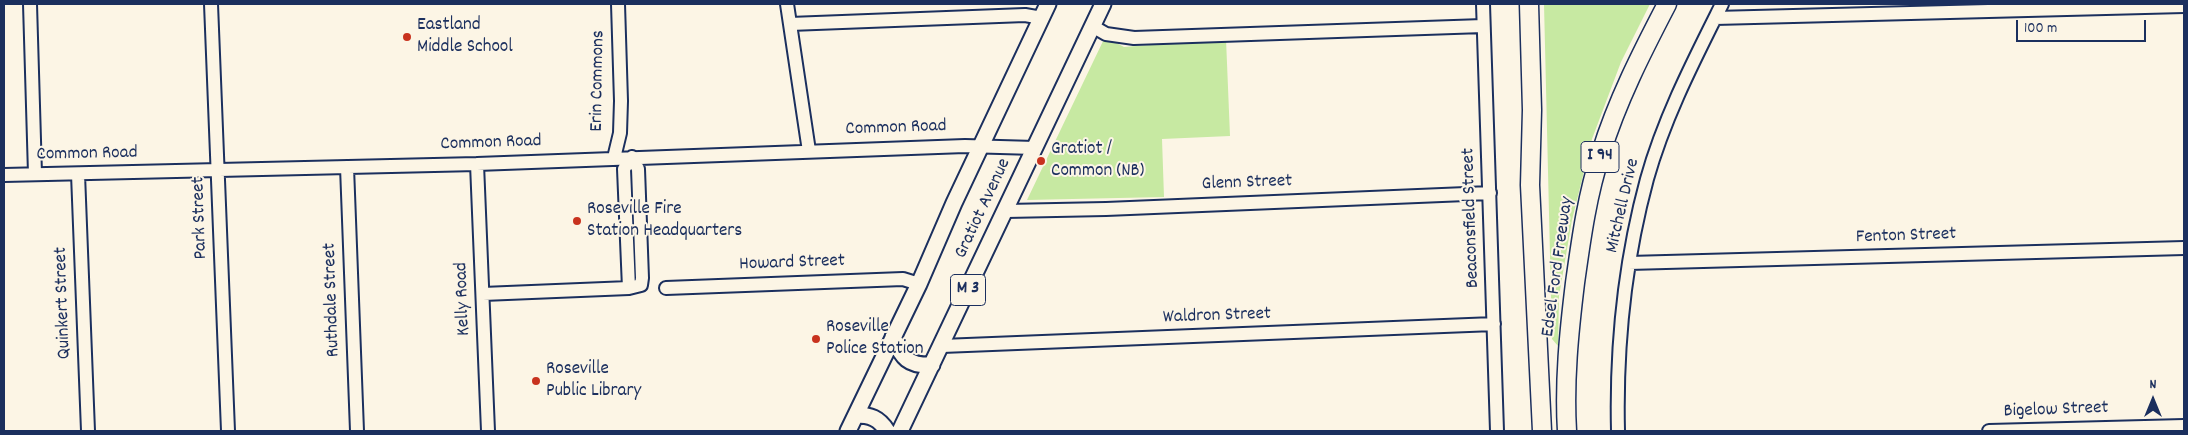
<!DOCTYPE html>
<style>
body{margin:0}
#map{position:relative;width:2188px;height:435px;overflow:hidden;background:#fcf5e5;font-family:Dekko,sans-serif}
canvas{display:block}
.frame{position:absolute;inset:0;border:5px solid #1b2f5e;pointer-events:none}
.north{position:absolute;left:2128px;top:375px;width:50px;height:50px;-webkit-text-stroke:4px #fcf5e5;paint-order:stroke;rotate:0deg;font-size:14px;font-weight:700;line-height:20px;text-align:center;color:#1b2f5e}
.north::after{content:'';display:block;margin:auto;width:18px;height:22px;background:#1b2f5e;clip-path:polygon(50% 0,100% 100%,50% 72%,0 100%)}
.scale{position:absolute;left:2016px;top:20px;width:130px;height:22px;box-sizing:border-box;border:2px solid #1b2f5e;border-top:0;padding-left:6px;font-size:15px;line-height:18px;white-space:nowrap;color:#1b2f5e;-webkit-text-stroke:4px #fcf5e5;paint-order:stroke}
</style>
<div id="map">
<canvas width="2188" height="435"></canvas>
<div class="frame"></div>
<div class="north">N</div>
<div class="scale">100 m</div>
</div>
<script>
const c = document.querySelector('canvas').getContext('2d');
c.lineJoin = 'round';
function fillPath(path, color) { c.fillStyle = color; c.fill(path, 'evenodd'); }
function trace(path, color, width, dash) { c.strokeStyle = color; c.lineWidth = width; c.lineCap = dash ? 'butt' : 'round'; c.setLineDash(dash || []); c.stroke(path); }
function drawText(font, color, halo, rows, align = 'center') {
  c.font = font + ' Dekko,sans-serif'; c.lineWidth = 4; c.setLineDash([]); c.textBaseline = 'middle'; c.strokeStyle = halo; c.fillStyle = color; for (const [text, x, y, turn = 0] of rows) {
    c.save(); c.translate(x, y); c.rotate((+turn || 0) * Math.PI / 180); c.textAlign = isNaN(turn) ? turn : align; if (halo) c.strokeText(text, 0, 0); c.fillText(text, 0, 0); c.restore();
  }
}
fillPath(new Path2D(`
 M1544 4H1650L1621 62 1592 139 1572 220 1559 296 1558 346 1552 339Z
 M1105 37 1124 47 1226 39 1230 136 1162 139 1164 197 1027 200Z`), '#c7e9a2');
const minor = new Path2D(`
 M30 4 35 174
 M211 4 228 431
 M787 4 809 151
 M1483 4 1497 431
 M1715 18 2184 6
 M790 24 1025 15 1042 18
 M1092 26 1106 34 1134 38 1483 26
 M614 158 620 133 621 101 618 4
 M477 164 488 431
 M347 167 357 431
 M78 174 88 431
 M4 175 477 164 965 146 1035 148
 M1006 211 1106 209 1490 193
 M1629 263 2184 248
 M629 288 624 169 632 157
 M666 288 903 279 919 284
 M483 294 629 288 641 285 642 278 638 169 632 157
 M942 346 1494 324
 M1618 431C1616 347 1625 260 1647 179 1664 118 1694 60 1722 4
 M1989 431 2184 426`);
const major = new Path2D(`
 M893 337C902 358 908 366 932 365
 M856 415C870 415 879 418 887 431
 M848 431 919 284 954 203 1048 4
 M900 431 1103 4`);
const highway = new Path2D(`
 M1529 4 1532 110 1530 185 1542 431
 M1567 431C1564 382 1569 332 1575 283 1581 240 1587 195 1601 153 1617 101 1642 52 1667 4`);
trace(minor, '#1b2f5e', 16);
trace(major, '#1b2f5e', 19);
trace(highway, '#1b2f5e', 21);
trace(minor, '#fcf5e5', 12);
trace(major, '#fcf5e5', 15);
trace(highway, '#fcf5e5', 18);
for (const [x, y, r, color] of [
 [407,37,5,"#c8321e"],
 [1041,161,5,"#c8321e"],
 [577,221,5,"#c8321e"],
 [816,339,5,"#c8321e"],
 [536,381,5,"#c8321e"]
]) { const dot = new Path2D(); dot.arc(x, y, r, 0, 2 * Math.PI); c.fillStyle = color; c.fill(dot); trace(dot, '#fcf5e5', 2); }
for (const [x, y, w] of [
 [1600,157,38],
 [968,290,35]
]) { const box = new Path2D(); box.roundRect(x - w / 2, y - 15.5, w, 31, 4); c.fillStyle = '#fcf5e5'; c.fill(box); trace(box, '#1b2f5e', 1); }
drawText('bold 18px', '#1b2f5e', null, [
 ["I 94",1600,157],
 ["M 3",968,290]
]);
drawText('19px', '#1b2f5e', '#fcf5e5', [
 ["Eastland",417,26],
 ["Middle School",417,48],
 ["Gratiot /",1051,150],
 ["Common (NB)",1051,172],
 ["Roseville Fire",587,210],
 ["Station Headquarters",587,232],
 ["Roseville",826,328],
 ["Police Station",826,350],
 ["Roseville",546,370],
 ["Public Library",546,392]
], 'left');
drawText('19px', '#1b2f5e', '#fcf5e5', [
 ["Erin Commons",599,81,-89],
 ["Common Road",896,129,-2],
 ["Common Road",491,144,-2],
 ["Common Road",87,155,-1],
 ["Glenn Street",1247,184,-2],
 ["Mitchell Drive",1624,206,-77],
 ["Gratiot Avenue",984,209,-65],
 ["Park Street",201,218,-92],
 ["Beaconsfield Street",1472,218,-92],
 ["Fenton Street",1906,237,-2],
 ["Howard Street",792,264,-2],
 ["Edsel Ford Freeway",1559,267,-82],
 ["Kelly Road",464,299,-92],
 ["Ruthdale Street",333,300,-92],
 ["Quinkert Street",64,303,-92],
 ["Waldron Street",1217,317,-2],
 ["Bigelow Street",2056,411,-2]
]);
</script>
